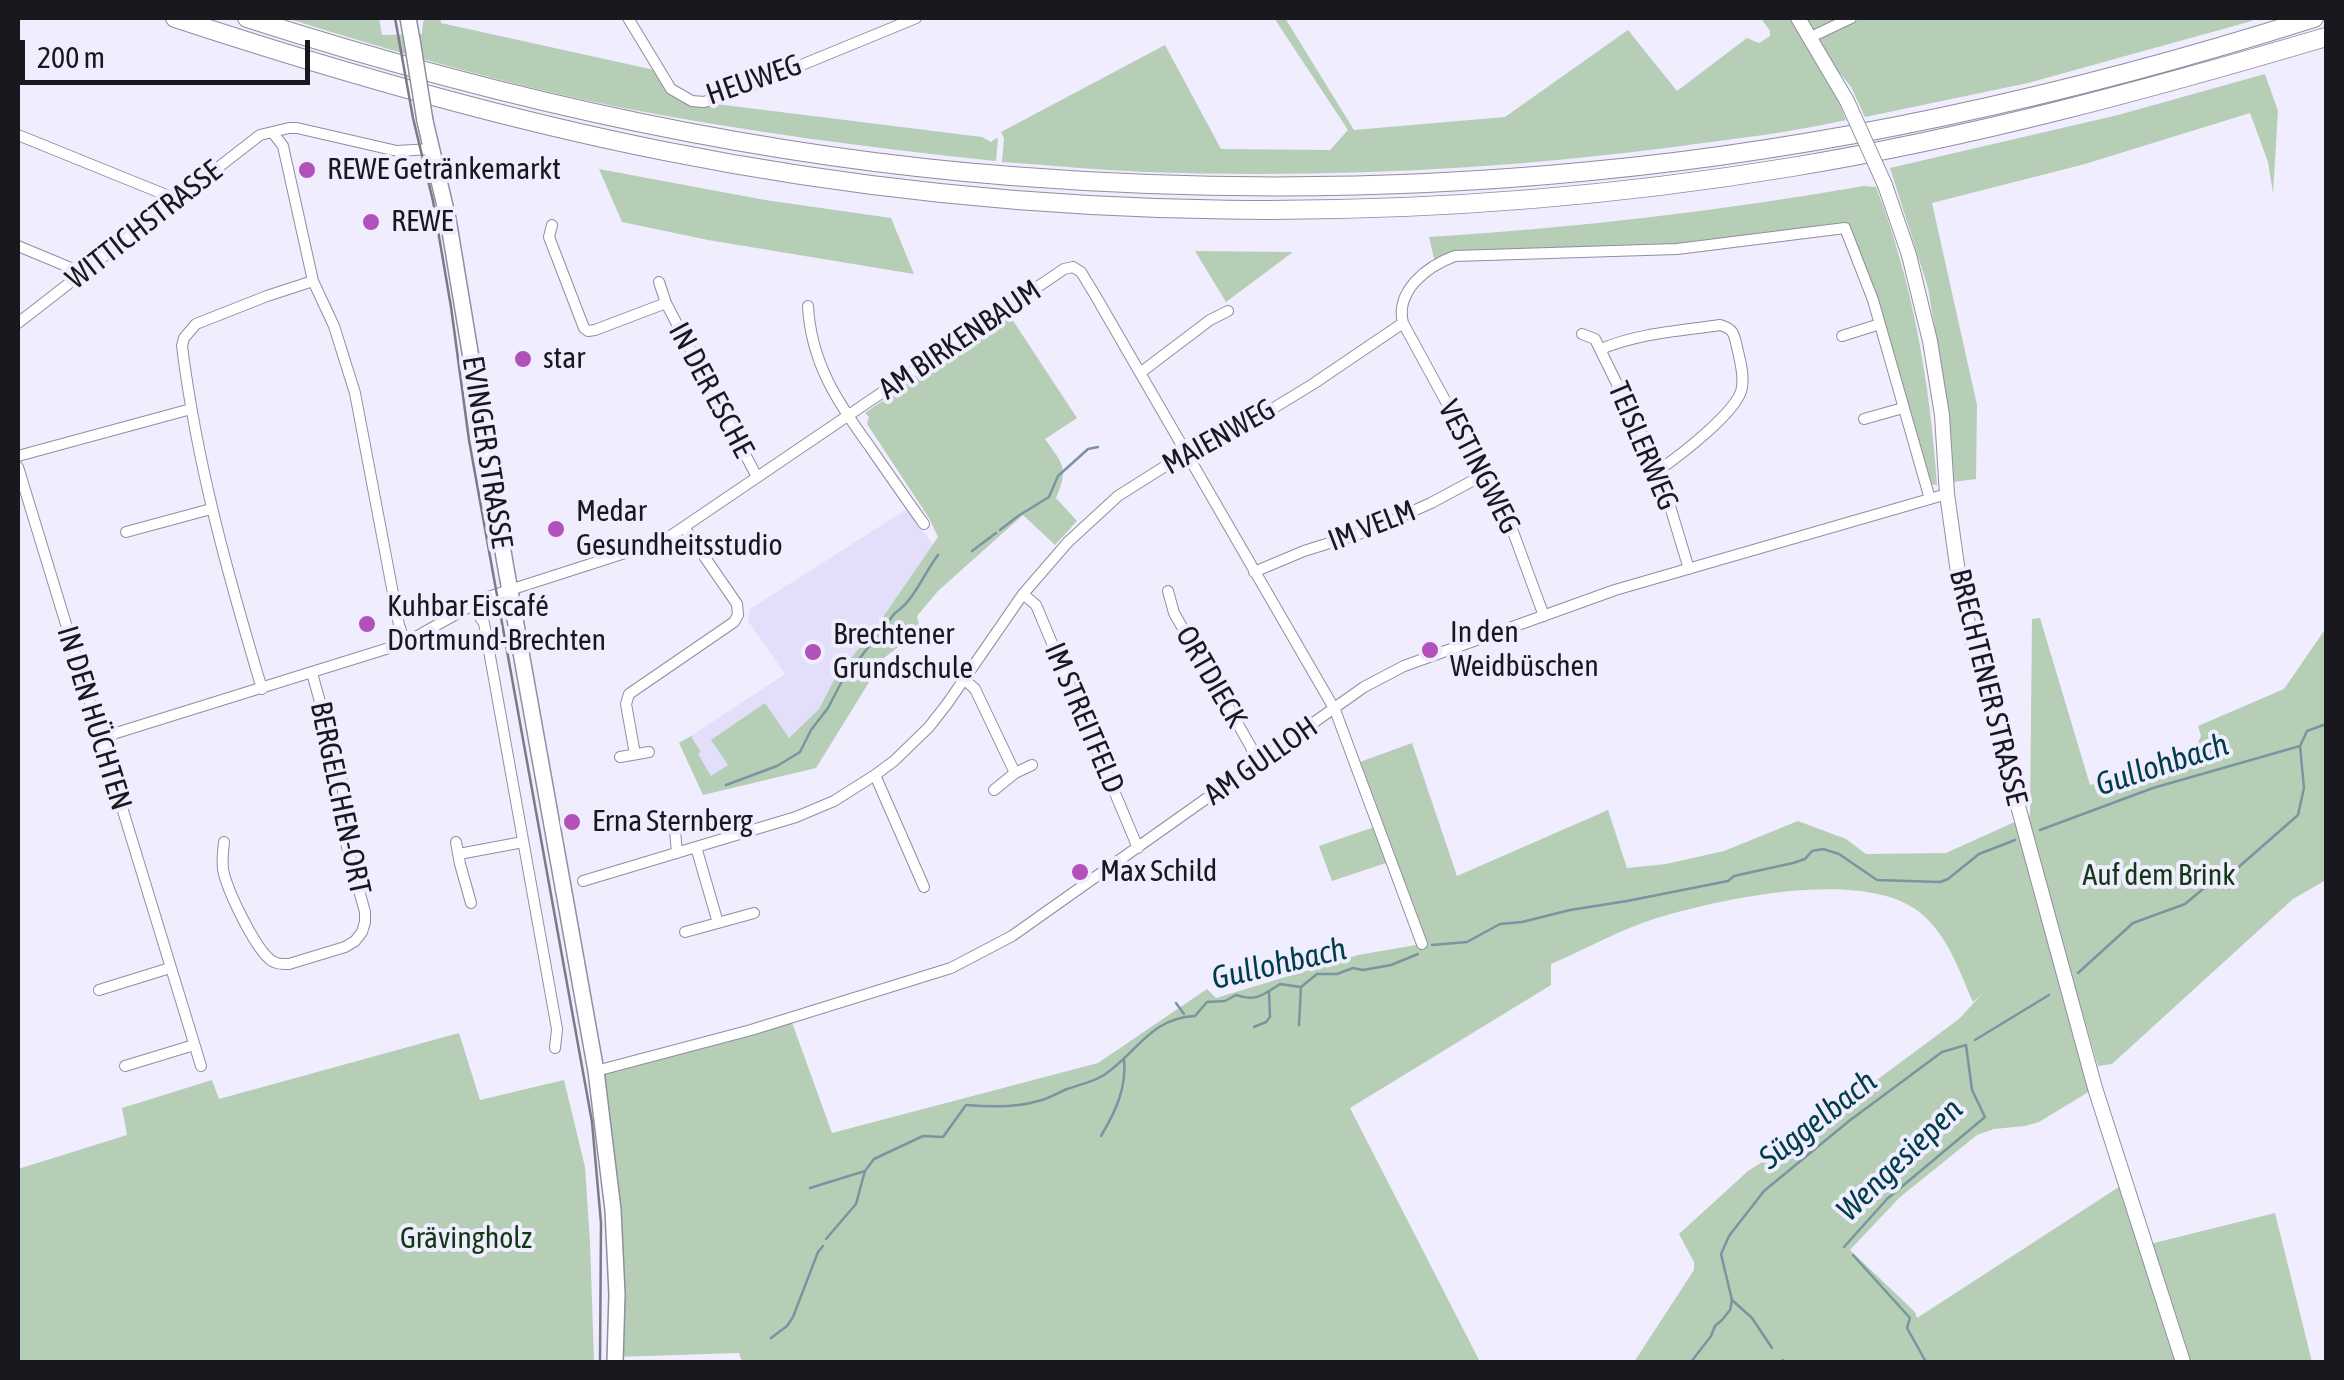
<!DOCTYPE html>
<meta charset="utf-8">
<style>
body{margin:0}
#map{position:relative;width:2344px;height:1380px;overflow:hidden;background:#efedfe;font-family:"Asap Condensed",sans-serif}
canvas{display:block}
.frame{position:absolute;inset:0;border:20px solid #19181f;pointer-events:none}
.scale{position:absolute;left:20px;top:40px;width:290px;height:45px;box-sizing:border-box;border:5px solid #19181f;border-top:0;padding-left:12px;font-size:30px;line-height:35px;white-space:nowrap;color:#19181f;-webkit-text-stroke:8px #efedfe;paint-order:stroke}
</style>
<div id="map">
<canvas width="2344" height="1380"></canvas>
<div class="frame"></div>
<div class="scale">200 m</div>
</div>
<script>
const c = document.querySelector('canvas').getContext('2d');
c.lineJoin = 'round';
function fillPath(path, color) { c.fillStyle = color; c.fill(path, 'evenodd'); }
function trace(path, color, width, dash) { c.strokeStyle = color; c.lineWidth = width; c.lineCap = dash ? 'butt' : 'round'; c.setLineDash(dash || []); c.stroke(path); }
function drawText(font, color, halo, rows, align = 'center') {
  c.font = font + ' "Asap Condensed",sans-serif'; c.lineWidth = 8; c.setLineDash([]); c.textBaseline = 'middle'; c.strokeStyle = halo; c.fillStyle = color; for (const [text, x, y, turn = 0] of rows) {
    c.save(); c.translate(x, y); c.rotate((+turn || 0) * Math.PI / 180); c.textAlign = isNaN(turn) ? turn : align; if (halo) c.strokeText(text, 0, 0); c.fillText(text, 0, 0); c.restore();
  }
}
fillPath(new Path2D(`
 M907 509 933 545 874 630 836 676 819 709 789 738 711 776 697 754 701 751 691 736 785 674 748 621 750 609Z`), '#e3dffb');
fillPath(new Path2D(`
 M286 18H379L382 35 422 34 423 23 425 18H440L441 23 659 71 665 82 692 101 982 137 991 142 996 138 998 139 996 161C870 148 743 131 618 107 505 84 395 52 286 18Z
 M1274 18H1285L1354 130 1505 117 1628 30 1677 91 1747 38 1759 43 1770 36V31L1761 18H2251L2252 21 2028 83 1865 117 1851 87 1814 41 1846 120C1789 133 1731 139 1674 147 1499 170 1322 178 1145 172 1097 170 1049 165 1002 162L1004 138 1001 132 1165 45 1221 149 1330 150 1348 130Z
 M2265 74 2278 111 2273 193 2268 162 2250 113 2085 164 1932 203 1977 405 1976 479 1953 482 1945 389 1928 288 1890 168 2118 115Z
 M599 169 765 200 891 218 914 274 708 240 622 222Z
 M1864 186 1876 187C1913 283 1930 383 1937 485L1925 483 1873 300 1845 228 1677 249 1469 255 1435 263 1429 237C1575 228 1720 211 1864 186Z
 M1195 251 1293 252 1226 302Z
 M1008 313 1077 418 1045 439C1063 464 1069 468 1056 498L1077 521 1055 545 1023 515 938 591 917 616 920 630 884 658 816 768 703 795 679 743 691 736 701 752 698 754 711 776 728 765 711 740 765 703 789 738 819 709 836 676 874 630 938 537 929 518 867 424 869 417 865 413Z
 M2040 618 2090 785 2194 751 2201 736 2198 726 2284 689 2326 628V880L2293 899 2112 1064 2098 1066 2076 991 2070 997 2095 1088 2039 1122 2025 1126 1994 1129 1977 1135 1899 1198 1850 1250 1915 1312 1917 1318 2125 1183 2146 1245 2275 1213 2312 1362H1634L1694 1270V1262L1679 1234 1748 1171 1789 1145 1959 1019 1982 994 1973 1002C1959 970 1947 933 1918 911 1860 868 1721 899 1657 918 1621 929 1586 949 1551 964V985L1350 1108 1480 1362H742L739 1353 616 1357 596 1071 790 1017 832 1133 1098 1063 1207 989 1216 998 1358 955 1422 944 1395 860 1332 881 1319 846 1383 824 1360 762 1412 743 1457 876 1608 810 1627 868 1666 864 1724 851 1798 821 1846 839 1866 854 1946 853 2030 815 2032 619Z
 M459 1033 480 1100 564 1080 585 1167 590 1242 594 1360 581 1362H18V1169L127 1135 122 1108 212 1080 219 1099Z`), '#b6ceb6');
trace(new Path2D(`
 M1000 530 1018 516 1049 497 1058 476 1088 449 1098 447
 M972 551 996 533
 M726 785 777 766 800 752 811 730 828 708 842 681 895 613C914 601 924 573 938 555
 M2040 830 2153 788 2300 746
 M1432 945 1467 942 1500 924 1522 922 1570 910 1627 901 1728 881 1734 876 1793 863 1805 859 1812 851 1823 849 1839 854 1877 880 1940 882 1948 879 1979 854 2015 840
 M2078 973 2133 923 2185 904 2203 889 2233 872 2298 815 2304 788 2300 746 2307 731 2326 724
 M1176 1003 1184 1014
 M1299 1025 1301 987
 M1254 1027 1266 1022 1270 1017 1269 993
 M1975 1040 2049 995
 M1101 1136C1116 1111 1127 1087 1124 1058
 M810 1188 865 1171
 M826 1239 856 1204 865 1171 874 1159 923 1136 943 1137 966 1105C989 1107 1016 1108 1038 1101 1048 1099 1057 1093 1067 1089 1079 1085 1093 1082 1104 1075 1137 1053 1150 1018 1195 1016L1207 1002 1225 1001 1236 995C1256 1002 1263 995 1280 984L1301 987 1317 974H1337L1353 968 1363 970 1391 965 1418 954
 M1853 1255 1910 1318 1907 1328 1926 1362
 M1732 1300 1752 1318 1772 1348
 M771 1338 787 1326 793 1317 818 1252 823 1246
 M1783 1360 1785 1362
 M1691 1362 1711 1336 1715 1326 1722 1320 1730 1310 1732 1300 1721 1254 1729 1236 1764 1191 1849 1121 1942 1052 1966 1045 1972 1090 1985 1117 1887 1199 1844 1247`), '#7a95a0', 2.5);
const street = new Path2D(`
 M628 18 671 89 692 101 704 102 748 87 916 18
 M1811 37 1851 18
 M273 133 283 146 313 281 334 326 355 393 399 625 405 643
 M18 135 176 199
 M552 225 549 237 584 328 588 331 595 330 666 303
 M18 246 83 273
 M659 282 666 303 757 477
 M808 306C811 363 838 403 870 447 888 473 906 499 924 524
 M18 323 260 135 289 128H297L397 151 431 149
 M1403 323 1505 510 1544 616
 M1582 334 1595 339 1659 470 1689 569
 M1842 336 1880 324
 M1601 349C1639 333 1679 331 1720 325 1734 329 1734 334 1737 347 1740 360 1744 374 1742 387 1740 410 1679 456 1659 470
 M1140 373 1210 320 1228 311
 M1864 419 1903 408
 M18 456 191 409
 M18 467 201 1066
 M126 532 211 509
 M1254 572 1304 551 1371 530 1431 503 1487 473
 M1168 591 1174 613 1251 747 1255 762
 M1023 594 1036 605 1138 848
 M471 605 484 623 557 1029 555 1048
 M964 679 975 689 1015 773 1032 765
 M262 689C228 575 197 465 182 346L184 338 196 324 267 296 313 281
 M100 738 405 643 485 598 656 543 672 535 1064 269 1073 267 1081 272 1095 295 1335 710 1422 944
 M635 754 626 704 629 694 734 622 738 615 737 604 684 527
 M620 757 649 752
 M875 775 924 887
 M994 790 1015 773
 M675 830 677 853
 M224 842C223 853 221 864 224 874 229 893 257 954 274 962 280 965 283 964 289 964L345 947 355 941 362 932 365 922V912L343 832V785L312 673
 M456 842 460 864 471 903
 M696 847 718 923
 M459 854 523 842
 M583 881 796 817 834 801 875 775 894 761 929 727 947 704 1023 594 1068 542 1118 496 1186 453 1272 409 1313 384 1403 323C1395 291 1427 266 1455 256L1677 249 1845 228 1873 300 1930 499
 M685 932 754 913
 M99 990 170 968
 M125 1066 194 1045
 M596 1071 751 1030 951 968 1012 936 1364 687 1404 666 1615 590 1947 494`);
const secondary = new Path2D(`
 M1798 18 1847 101
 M1885 185 1909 255 1930 341 1942 415 1947 494 1962 601 2095 1088 2183 1362`);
const primary = new Path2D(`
 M408 18 412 40
 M425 121 448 219 505 563 596 1071 613 1210 617 1294 615 1362`);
const highway = new Path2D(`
 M175 18C336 71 498 118 664 151 1033 225 1421 228 1792 167 1973 137 2150 89 2326 37
 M247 18C495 98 751 156 1011 176 1204 191 1399 190 1591 171 1835 148 2081 92 2314 18`);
trace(street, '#908ea1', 12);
trace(secondary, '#908ea1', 16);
trace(primary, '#908ea1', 18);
trace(highway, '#908ea1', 20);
trace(street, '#fff', 10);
trace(secondary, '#fff', 14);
trace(primary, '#fff', 15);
trace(highway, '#fff', 18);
trace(new Path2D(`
 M395 18 413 118 433 201 451 307 469 440 592 1122 601 1223 600 1362`), '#7c7a86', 2.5);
const secondaryBridge = new Path2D(`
 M1847 101 1885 185`);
const primaryBridge = new Path2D(`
 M412 40 425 121`);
trace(secondaryBridge, '#908ea1', 16, []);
trace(primaryBridge, '#908ea1', 18, []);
trace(secondaryBridge, '#fff', 14);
trace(primaryBridge, '#fff', 15);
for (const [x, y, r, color] of [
 [307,170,10,"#b151b9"],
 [371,222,10,"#b151b9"],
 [523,359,10,"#b151b9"],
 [556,529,10,"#b151b9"],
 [367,624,10,"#b151b9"],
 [1430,650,10,"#b151b9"],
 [813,652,10,"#b151b9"],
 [572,822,10,"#b151b9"],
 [1080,872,10,"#b151b9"]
]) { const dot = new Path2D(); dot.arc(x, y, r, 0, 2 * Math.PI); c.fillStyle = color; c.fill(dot); trace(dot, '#efedfe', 4); }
drawText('30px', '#19181f', '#efedfe', [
 ["HEUWEG",754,80,-19],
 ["WITTICHSTRASSE",144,225,-38],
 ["AM BIRKENBAUM",960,340,-34],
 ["IN DER ESCHE",711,390,62],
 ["MAIENWEG",1219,437,-29],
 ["TEISLERWEG",1643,446,67],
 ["EVINGER STRASSE",487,452,81],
 ["VESTINGWEG",1479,467,63],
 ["IM VELM",1372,526,-21],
 ["ORTDIECK",1211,677,60],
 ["BRECHTENER STRASSE",1988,687,76],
 ["IN DEN HÜCHTEN",94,718,73],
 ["IM STREITFELD",1084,718,67],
 ["AM GULLOH",1261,761,-35],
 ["BERGELCHEN-ORT",340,798,78]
]);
drawText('30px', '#19181f', '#efedfe', [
 ["REWE Getränkemarkt",327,170],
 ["REWE",391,222],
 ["star",543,359],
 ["Medar",576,512],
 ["Gesundheitsstudio",576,546],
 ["Kuhbar Eiscafé",387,607],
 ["Dortmund-Brechten",387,641],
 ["In den",1450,633],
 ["Weidbüschen",1450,667],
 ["Brechtener",833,635],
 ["Grundschule",833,669],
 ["Erna Sternberg",592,822],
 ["Max Schild",1100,872]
], 'left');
drawText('30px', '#113915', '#efedfe', [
 ["Auf dem Brink",2159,876],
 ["Grävingholz",466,1239]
]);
drawText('italic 32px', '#003d4a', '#efedfe', [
 ["Gullohbach",2162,765,-18],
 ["Gullohbach",1279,964,-13],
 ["Süggelbach",1818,1120,-38],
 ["Wengesiepen",1900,1160,-44]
]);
</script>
